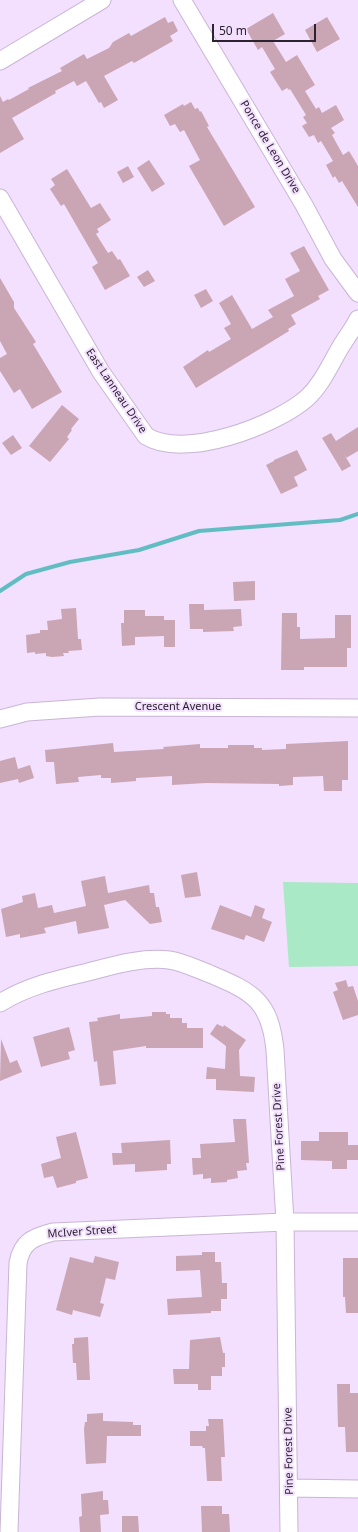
<!DOCTYPE html>
<style>
body{margin:0}
#map{position:relative;width:358px;height:1532px;overflow:hidden;background:#f3dffe;font-family:"Noto Sans",sans-serif}
canvas{display:block}
.scale{position:absolute;left:212px;top:24px;width:104px;height:18px;box-sizing:border-box;border:2px solid #2b232f;border-top:0;padding-left:5px;font-size:12px;line-height:14px;white-space:nowrap;color:#2b232f;-webkit-text-stroke:3px #f3dffe;paint-order:stroke}
</style>
<div id="map">
<canvas width="358" height="1532"></canvas>
<div class="scale">50 m</div>
</div>
<script>
const c = document.querySelector('canvas').getContext('2d');
c.lineJoin = 'round';
function fillPath(path, color) { c.fillStyle = color; c.fill(path, 'evenodd'); }
function trace(path, color, width, dash) { c.strokeStyle = color; c.lineWidth = width; c.lineCap = dash ? 'butt' : 'round'; c.setLineDash(dash || []); c.stroke(path); }
function drawText(font, color, halo, rows, align = 'center') {
  c.font = font + ' "Noto Sans",sans-serif'; c.lineWidth = 4; c.setLineDash([]); c.textBaseline = 'middle'; c.strokeStyle = halo; c.fillStyle = color; for (const [text, x, y, turn = 0] of rows) {
    c.save(); c.translate(x, y); c.rotate((+turn || 0) * Math.PI / 180); c.textAlign = isNaN(turn) ? turn : align; if (halo) c.strokeText(text, 0, 0); c.fillText(text, 0, 0); c.restore();
  }
}
fillPath(new Path2D(`
 M283 882 358 883V966L289 967Z`), '#a9e9c5');
trace(new Path2D(`
 M0 591 26 574 70 562 139 550 199 531 340 520 358 514`), '#62bdc3', 4);
fillPath(new Path2D(`
 M273 13 285 34 273 41 286 62 297 55 315 85 305 91 316 109 319 107 322 113 336 105 344 120 331 128 335 133 332 135 343 155 349 151 358 166V207L342 181 339 183 335 176 333 178 326 165 333 161 321 141 318 143 314 135 309 137 302 126 307 123 303 117 306 115 303 110 290 89 289 90 287 88 282 91 270 72 275 69 262 47 258 50 246 29Z
 M165 17 168 23 173 21 178 31 170 36 173 41 134 63 132 61 104 76 118 100 104 108 101 102 99 103 86 81 77 86 74 81 55 91 56 93 12 118 24 139 0 153V96L3 102 8 99 9 100 29 89 28 88 62 71 60 68 84 54 87 59 109 48 113 42 129 33 131 36Z
 M327 17 340 39 317 52 305 30Z
 M191 102 195 109 198 108 200 112 201 111 209 126 207 127 255 207 224 226 189 166 200 160 184 130 180 132 175 124 170 126 164 115 183 104 184 106Z
 M149 160 165 184 152 192 137 168Z
 M128 166 134 177 123 183 117 172Z
 M67 169 91 208 100 203 111 220 97 229 99 232 96 234 108 253 112 251 118 260 120 259 130 276 105 290 92 267 98 263 64 204 61 206 50 189 55 185 51 179Z
 M304 246 329 290 318 296 320 299 291 315 296 324 288 329 289 331 196 388 183 367 208 350 209 352 231 339 224 328 231 324 219 303 232 295 252 329 273 317 268 310 294 296 285 279 300 271 290 253Z
 M148 270 155 281 144 287 137 277Z
 M0 278 14 302V308L36 342 33 344 62 392 32 409 20 389 14 393 0 371V358L7 354 0 341Z
 M206 289 213 301 201 308 194 295Z
 M62 405 79 419 71 429 72 430 67 437 69 439 50 462 29 446Z
 M358 427V451L346 458 344 454 351 466 342 471 322 438 331 433 336 441Z
 M13 435 22 448 11 455 2 443Z
 M297 450 307 470 294 477 298 486 281 494 266 465 274 461V460Z
 M255 581V600L234 601 233 582Z
 M189 604H204V610L241 609 242 626 233 627 234 631 203 632V629H190Z
 M76 608 78 639H81L82 650 68 651 69 653H63L64 656 52 657 46 656V653L35 654V652L27 653 26 635 40 633V630H48L47 621 62 619 61 609Z
 M124 610H145V616H164V620H175V647H164V636L135 637V645L122 646 121 623H124Z
 M282 613H297V627H300V639L335 638V615H351V648H347V667H304V670H281Z
 M348 741V780H342V791H324L323 776 293 777V785L279 786V784L206 783 172 785V776L136 778V781L111 783V778H101V775L78 777 79 782 56 784 54 762H46L45 750 113 743 114 752 164 749 163 747 200 744V748H228V745H254V748H262V750L286 749V744Z
 M15 757 18 769 30 765 34 778 19 783 18 779 0 783V761Z
 M197 872 201 896 185 898 181 875Z
 M105 876 108 893 149 885 150 893H154L156 907H159L162 922 150 924 125 900 104 905 109 928 78 934 76 921 44 928 46 933 20 938V934L6 937 1 909 23 902 22 896 35 893 38 908 52 905 54 913 86 906 81 881Z
 M220 905 251 917 255 905 265 909 262 918 272 922 264 942 246 935 244 940 211 929Z
 M346 980 348 987 353 986 358 1001V1015L343 1020 333 992 338 990 335 983Z
 M152 1012H166V1014H170V1018H182V1023H187V1028H203V1048H146V1046L113 1051 116 1084 100 1086 97 1061 94 1062 89 1022 98 1021 97 1018 120 1014V1019L152 1016Z
 M217 1024 223 1027 224 1025 246 1040 239 1050 240 1076 255 1077 254 1092 216 1090V1079H206L207 1067 225 1069 226 1046 210 1034Z
 M69 1027 75 1050 68 1052 70 1059 41 1067 33 1037Z
 M1 1039 10 1063 17 1060 22 1072 0 1081Z
 M233 1119H246L249 1163H246L247 1170 237 1171 238 1178 227 1180V1182L211 1183V1178L203 1179V1174L193 1175 192 1158H201L200 1144 235 1142Z
 M76 1132 88 1178 76 1181V1183L57 1188 53 1176 44 1178 41 1164 61 1158 56 1137Z
 M319 1132H348V1145H358V1160H347V1169H332V1161L301 1160V1141H319Z
 M170 1140 171 1164H167V1170L135 1172V1164L113 1165 112 1153H122L121 1143Z
 M202 1252H215V1262H221L222 1283H227V1299H221V1311H211V1313L168 1315 167 1299 202 1297 200 1270 176 1271V1256L202 1255Z
 M95 1256 119 1262 115 1280 106 1278 100 1303 104 1304 100 1317 73 1310 72 1315 56 1310 70 1257 93 1263Z
 M343 1258H358V1313H346L345 1297H343Z
 M88 1337 90 1380H77L76 1363H73L72 1344H74V1338Z
 M220 1337 223 1353H225V1367H222V1376H211V1390H198V1384H174L173 1369H189L190 1340Z
 M337 1384H350V1393H358V1452H346L345 1427H338Z
 M103 1413V1421L133 1422V1425H141V1436H107L106 1463 86 1464 84 1429 85 1422H87V1414Z
 M208 1419H223L225 1457H221L222 1481H207L205 1448H203L202 1446H190V1431H206V1426H209Z
 M103 1491V1500H108L109 1514 100 1515 101 1532H80L79 1517 82 1516 81 1494Z
 M201 1506H222V1514H229L230 1532H202Z
 M122 1516H138L139 1532H122Z`), '#caa5b3');
const minor = new Path2D(`
 M182 0 304 205 333 259 358 293
 M0 61 102 0
 M0 198 101 372 146 436C184 460 275 426 307 398 322 384 330 365 340 348 346 338 353 329 358 319
 M0 719 27 712 100 707 358 708
 M0 1003C27 986 58 979 88 972 115 965 142 957 169 960 183 962 197 969 210 974 253 992 270 1001 275 1050L285 1222 289 1532
 M289 1488 358 1489
 M9 1532 18 1263C22 1241 34 1237 53 1232L285 1222H358`);
trace(minor, '#c9b5d4', 19);
trace(minor, '#fff', 17);
drawText('11px', '#2b232f', '#f3dffe', [
 ["Ponce de Leon Drive",270,147,59],
 ["East Lanneau Drive",116,391,56],
 ["Crescent Avenue",178,707],
 ["Pine Forest Drive",279,1127,-93],
 ["McIver Street",82,1232,-4],
 ["Pine Forest Drive",289,1451,-91]
]);
</script>
